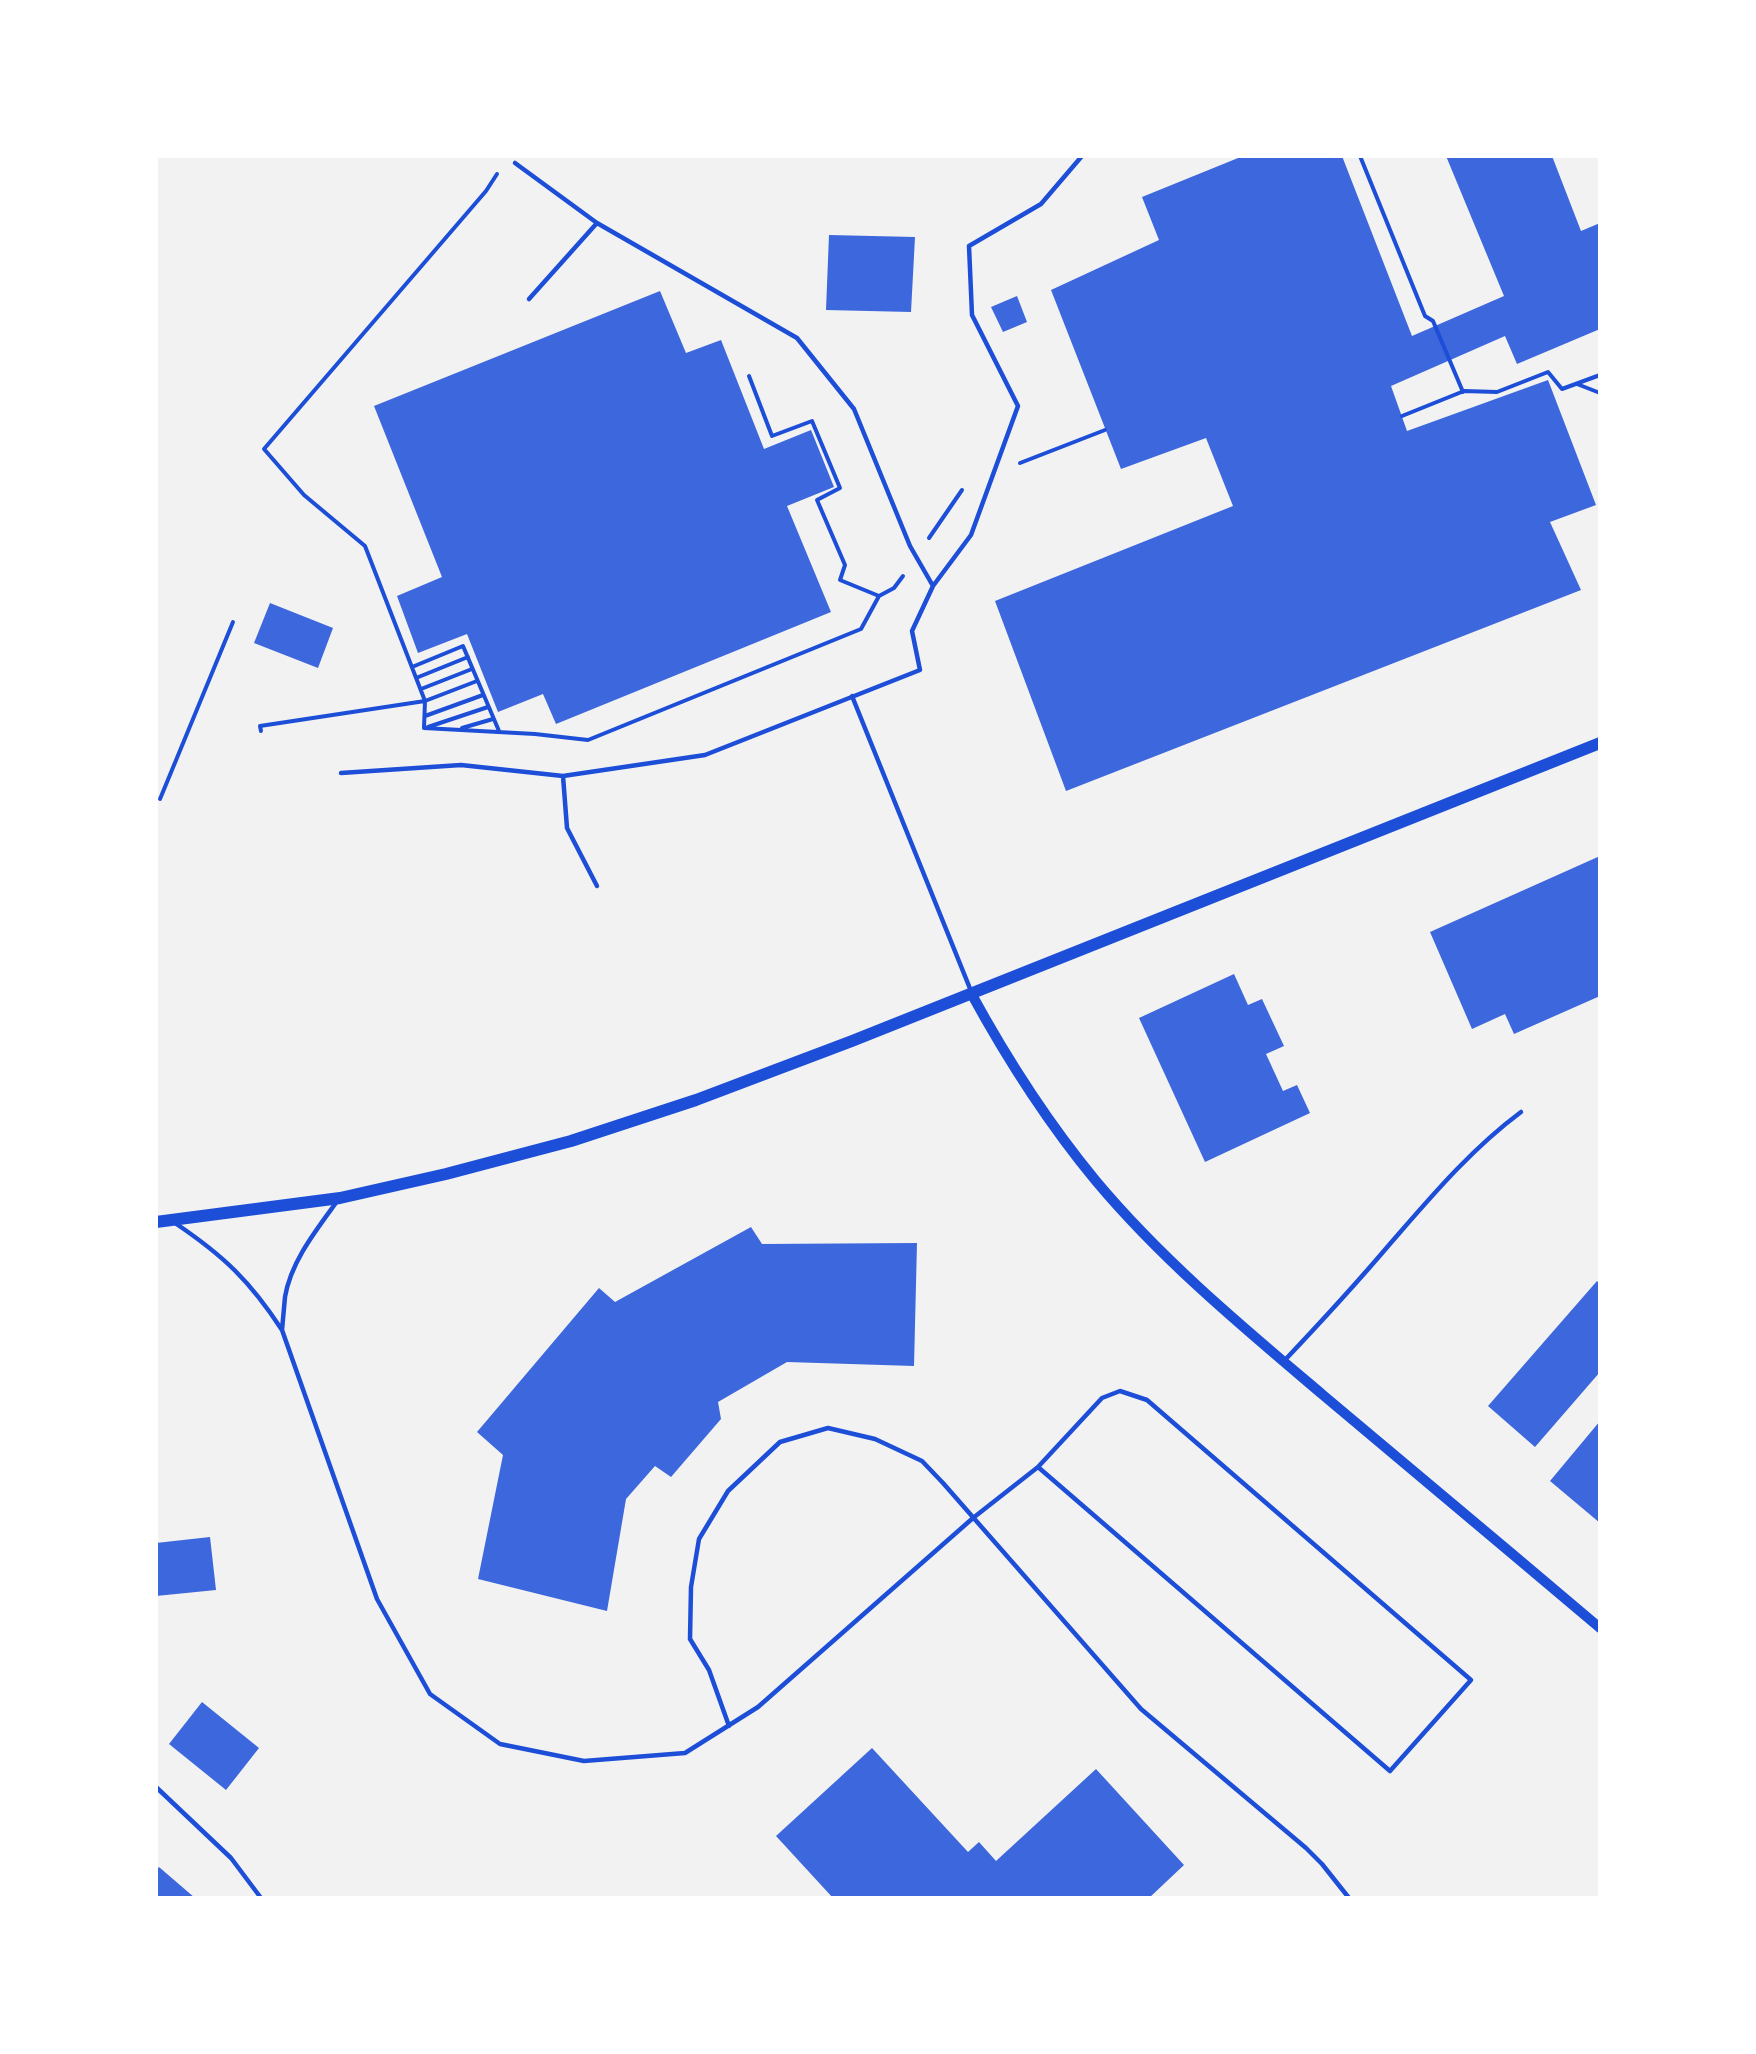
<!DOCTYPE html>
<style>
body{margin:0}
#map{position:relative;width:1756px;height:2054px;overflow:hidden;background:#f2f2f2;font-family:Commissioner,sans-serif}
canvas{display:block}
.frame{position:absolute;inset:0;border:158px solid #fff;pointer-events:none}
</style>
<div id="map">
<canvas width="1756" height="2054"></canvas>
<div class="frame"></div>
</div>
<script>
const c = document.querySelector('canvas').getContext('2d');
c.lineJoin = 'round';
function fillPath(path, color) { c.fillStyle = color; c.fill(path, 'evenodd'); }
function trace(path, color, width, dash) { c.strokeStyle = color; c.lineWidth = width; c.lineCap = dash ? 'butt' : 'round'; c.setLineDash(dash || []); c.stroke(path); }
fillPath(new Path2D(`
 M1243 156H1342L1412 336 1504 296 1446 156H1552L1581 231 1600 223V329L1517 364 1505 336 1391 386 1407 431 1548 380 1596 505 1550 522 1581 590 1066 791 995 601 1233 506 1206 438 1121 469 1051 290 1159 240 1142 197Z
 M829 235 915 237 911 312 826 310Z
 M660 291 686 353 721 340 764 449 811 430 834 487 787 506 831 612 556 724 543 694 498 712 467 634 418 653 397 596 442 577 374 406Z
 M1017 296 1027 322 1003 332 991 307Z
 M270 603 333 628 318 668 254 643Z
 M1600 856V996L1514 1034 1505 1014 1472 1029 1430 932Z
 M1234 974 1248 1005 1262 999 1284 1046 1266 1054 1283 1091 1297 1085 1310 1113 1205 1162 1139 1018Z
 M751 1227 762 1244 917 1243 914 1366 787 1362 718 1402 721 1419 671 1477 655 1466 626 1499 607 1611 478 1579 503 1455 477 1432 599 1288 615 1302Z
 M1597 1281 1600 1284V1372L1535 1447 1488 1406Z
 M1600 1421V1523L1550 1481Z
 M210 1537 216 1590 156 1596V1543Z
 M202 1702 259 1748 226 1790 169 1744Z
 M872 1748 968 1852 979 1842 996 1861 1096 1769 1184 1865 1149 1898H833L776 1836Z
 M159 1867 195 1898H156V1871Z`), '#3d67dc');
trace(new Path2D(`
 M1360 156 1425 316 1433 321 1463 392
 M497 174 486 191 264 449 304 495 365 546 425 701 424 728 535 734 588 740 861 629 879 596 840 580 845 565 817 500 840 488 812 421 772 436 749 376
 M1577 384 1600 393
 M1402 416 1464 391 1497 392 1548 372 1562 389 1600 375
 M1020 463 1105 430
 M929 538 962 490
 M879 596 894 588 903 576
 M412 667 463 646 499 731
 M416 678 468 657
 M421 689 472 669
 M425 716 483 695
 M428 727 488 707
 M462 728 493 719
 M261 731 260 726 425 701 477 681
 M160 799 233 622`), '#1d4ed8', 4);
trace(new Path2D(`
 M515 163 597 223 797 338 854 409 910 546 933 586
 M529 299 597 223
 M852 696 971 991
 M341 773 461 765 563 776 705 755 920 670 912 631 933 586 971 535 1018 406 972 315 969 246 1041 204 1082 156
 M563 776 567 828 597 886
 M175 1223C224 1256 250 1281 282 1330L377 1599 430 1694 500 1744 584 1761 685 1753 758 1707 973 1518 1038 1467 1102 1398 1120 1391 1147 1400 1471 1680 1390 1771 1038 1467
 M282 1330C283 1319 284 1308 285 1297 291 1261 317 1229 338 1200
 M1284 1361C1320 1323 1355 1285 1389 1245 1430 1198 1470 1150 1521 1112
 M729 1726 709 1670 690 1639 691 1587 699 1539 728 1491 780 1442 828 1428 875 1439 922 1461 943 1483 1141 1709 1306 1848 1322 1864 1349 1898
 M156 1787 231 1858 261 1898`), '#1d4ed8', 4.5);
trace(new Path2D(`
 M971 993C1007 1059 1048 1123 1096 1181 1163 1261 1244 1328 1323 1395 1416 1473 1508 1550 1600 1628`), '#1d4ed8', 10);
trace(new Path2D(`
 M156 1222 340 1198 446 1174 571 1141 696 1100 852 1041 1600 743`), '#1d4ed8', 12);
</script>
